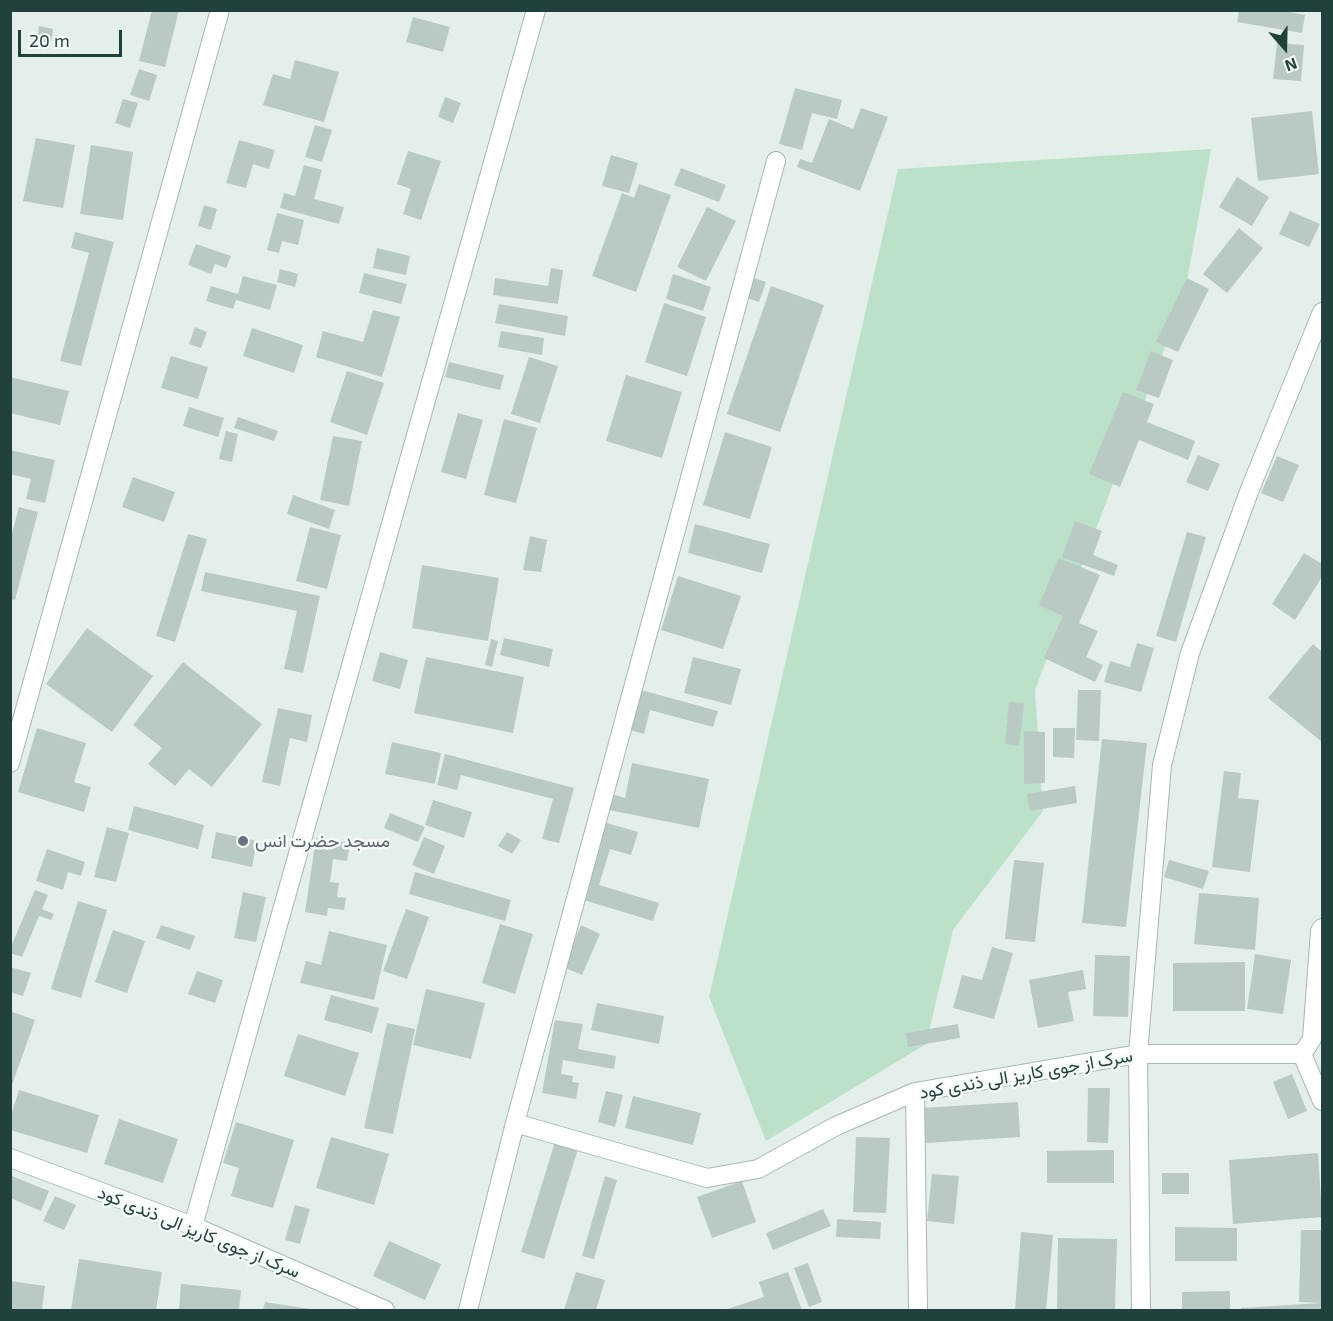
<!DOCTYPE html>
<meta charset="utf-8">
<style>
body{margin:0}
#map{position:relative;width:1333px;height:1321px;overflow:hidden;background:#e4efeb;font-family:"Exo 2",sans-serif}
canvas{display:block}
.frame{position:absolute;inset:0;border:12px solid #21423c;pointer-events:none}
.north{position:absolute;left:1255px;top:18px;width:60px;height:60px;-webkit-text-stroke:4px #f5faf8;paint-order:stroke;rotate:160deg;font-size:16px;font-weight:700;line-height:24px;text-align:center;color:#21423c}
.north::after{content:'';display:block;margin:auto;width:21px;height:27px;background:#21423c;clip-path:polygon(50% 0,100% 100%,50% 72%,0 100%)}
.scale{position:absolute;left:18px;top:30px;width:104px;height:27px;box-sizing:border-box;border:3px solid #21423c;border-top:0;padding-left:8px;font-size:18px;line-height:21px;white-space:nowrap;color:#21423c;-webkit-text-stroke:4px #f5faf8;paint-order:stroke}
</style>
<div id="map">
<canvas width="1333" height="1321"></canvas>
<div class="frame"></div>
<div class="north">N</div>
<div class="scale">20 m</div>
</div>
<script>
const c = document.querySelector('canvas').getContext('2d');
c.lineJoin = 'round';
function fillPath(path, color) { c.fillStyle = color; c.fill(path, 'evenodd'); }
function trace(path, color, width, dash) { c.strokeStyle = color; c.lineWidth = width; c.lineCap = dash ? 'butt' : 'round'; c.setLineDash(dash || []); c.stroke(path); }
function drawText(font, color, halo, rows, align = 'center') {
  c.font = font + ' "Exo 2",Vazirmatn,sans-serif'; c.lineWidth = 5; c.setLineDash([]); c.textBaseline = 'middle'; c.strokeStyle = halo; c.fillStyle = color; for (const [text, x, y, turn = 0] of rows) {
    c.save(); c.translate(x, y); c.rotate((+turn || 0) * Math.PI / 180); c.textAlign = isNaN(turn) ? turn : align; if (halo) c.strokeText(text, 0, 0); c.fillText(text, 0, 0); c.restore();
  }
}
fillPath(new Path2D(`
 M1211 149 1184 297 1035 690 1043 811 953 930 926 1044 766 1141 709 997 898 169Z`), '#bbe1c9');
fillPath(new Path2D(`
 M152 10H179L165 67 139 61Z
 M1239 10H1280L1305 15 1302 33 1237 22Z
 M413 17 450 27 443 52 406 42Z
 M39 26 53 29 51 43 37 41Z
 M1277 43 1304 45 1301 81 1273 79Z
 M295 60 339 72 324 122 263 105 273 74 290 79Z
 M139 69 157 75 149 101 130 95Z
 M795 88 842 100 837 119 812 113 802 150 779 144Z
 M445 97 461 103 453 123 438 117Z
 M123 99 138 103 130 128 115 123Z
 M861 108 888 117 860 191 797 167 800 159 812 163 829 119 853 129Z
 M1312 111 1319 174 1258 181 1251 118Z
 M315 125 332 130 322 162 305 157Z
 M36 138 75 145 63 208 23 201Z
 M239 140 275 150 269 169 253 164 246 188 226 183Z
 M91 145 133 152 123 220 80 214Z
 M408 151 441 161 421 220 403 214 411 189 397 184Z
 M611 155 638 163 629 193 602 186Z
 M304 165 322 170 314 199 344 207 339 224 280 208 284 193 295 196Z
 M681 168 726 185 719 202 674 185Z
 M1237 177 1269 197 1252 226 1219 207Z
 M639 184 671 195 636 292 592 276 622 193 634 198Z
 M204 205 217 209 211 230 198 226Z
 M707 207 736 221 706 281 677 267Z
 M1290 211 1320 224 1309 247 1279 234Z
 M277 213 304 220 298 245 282 241 279 253 267 250Z
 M1239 228 1263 248 1227 293 1203 274Z
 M75 232 114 242 81 366 60 361 89 253 71 248Z
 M196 244 231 256 226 268 215 264 211 274 188 265Z
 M377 248 410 256 406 275 373 268Z
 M551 268 563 270 558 304 493 295 495 278 548 286Z
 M280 269 298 274 295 287 277 282Z
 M364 273 407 284 401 304 359 293Z
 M673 274 711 287 703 311 666 299Z
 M243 276 277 285 270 310 236 300 233 309 206 301 211 286 238 294Z
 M748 276 766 282 759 302 741 296Z
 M1187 278 1209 289 1178 352 1156 342Z
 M771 286 824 305 780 432 727 414Z
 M664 303 706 317 687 376 645 362Z
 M499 304 568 316 565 336 495 323Z
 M373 310 400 317 382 377 316 357 323 331 363 342Z
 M195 327 207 332 201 348 189 344Z
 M252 328 303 345 294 373 243 356Z
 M501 331 544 338 542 355 498 347Z
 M1151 351 1173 360 1159 398 1136 390Z
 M171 356 208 367 198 399 161 388Z
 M529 357 558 366 540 423 511 414Z
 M449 362 504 375 500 390 445 377Z
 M347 371 384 383 367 435 330 422Z
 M626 375 682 392 662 458 606 441Z
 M10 377 69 391 60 425 10 413Z
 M1123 392 1154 404 1147 422 1195 441 1188 460 1139 440 1120 487 1089 474Z
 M189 407 224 418 218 437 183 426Z
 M458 413 483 420 466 479 441 472Z
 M238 417 278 431 274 441 234 428Z
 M504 419 537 428 516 503 484 495Z
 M226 431 238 434 232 462 219 459Z
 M725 432 772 447 750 519 703 505Z
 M333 436 362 441 349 506 320 500Z
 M10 450 55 460 45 503 26 499 31 479 10 474Z
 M1198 455 1220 464 1208 491 1186 482Z
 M1277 456 1299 465 1283 502 1261 493Z
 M133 477 175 492 164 522 122 507Z
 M293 495 335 510 329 529 287 514Z
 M19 507 38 512 15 600 10 599V541Z
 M1075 521 1102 531 1093 555 1118 565 1114 576 1062 557Z
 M695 524 770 544 762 573 688 553Z
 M310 527 341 535 327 589 296 581Z
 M1187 532 1206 537 1176 642 1156 636Z
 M188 534 207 539 175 642 156 636Z
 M530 536 547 540 541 572 523 570Z
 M1304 553 1322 564V577L1295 620 1272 604Z
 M1059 558 1100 575 1079 623 1098 631 1086 657 1103 665 1095 682 1044 658 1063 616 1039 605Z
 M422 565 499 578 488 641 412 628Z
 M205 572 320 596 303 673 284 669 297 611 201 591Z
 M678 576 741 596 723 649 661 630Z
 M87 628 153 676 112 732 46 684Z
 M504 638 553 649 549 667 500 655Z
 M491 639 498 641 492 667 485 665Z
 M1137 643 1154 648 1141 692 1104 682 1110 661 1130 667Z
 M1313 644 1322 652V742L1268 698Z
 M380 652 408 660 400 689 372 681Z
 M426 657 524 677 513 733 414 713Z
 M693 657 741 669 731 705 684 693Z
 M183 662 262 724 212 787 189 769 175 786 148 764 162 748 133 725Z
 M637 689 718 711 713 727 650 710 644 734 626 729Z
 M1078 690H1101L1099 741 1076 740Z
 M1009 702 1024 703 1019 746 1005 744Z
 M278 708 312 715 307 742 290 738 280 786 262 782Z
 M37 728 86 743 74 782 91 787 84 812 18 792Z
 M1053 728H1075L1074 758 1053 757Z
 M1024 731 1045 732V783L1024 784Z
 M1102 739 1147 743 1126 927 1082 923Z
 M392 742 441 753 435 784 385 774Z
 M445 754 574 788 559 843 542 839 553 799 461 775 457 790 437 785Z
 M632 763 709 779 699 828 609 810 612 794 625 798Z
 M1224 771 1241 773 1238 798 1259 800 1250 872 1212 867Z
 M1075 786 1077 803 1030 811 1027 794Z
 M433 800 472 812 464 838 425 825Z
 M134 806 204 825 198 849 128 830Z
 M390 813 425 827 418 842 384 828Z
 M600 821 638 832 631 855 610 849 599 885 659 903 653 921 577 898Z
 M107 827 129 833 116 882 94 877Z
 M216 832 257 841 252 867 211 858Z
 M507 832 521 840 512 854 498 846Z
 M424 837 445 846 434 874 412 865Z
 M316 838 350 843 347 861 333 859 330 882 339 883 337 897 346 898 344 910 328 908 327 916 305 912Z
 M47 849 85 862 81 876 68 872 63 890 36 881Z
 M1014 860 1044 863 1035 942 1005 939Z
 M1169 860 1209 871 1203 889 1164 877Z
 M415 872 511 900 505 921 409 894Z
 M35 890 48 895 42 909 54 914 51 920 39 916 22 957 10 953V949Z
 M243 892 266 897 256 942 234 938Z
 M1199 893 1259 898 1255 950 1194 944Z
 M78 901 107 910 81 998 51 989Z
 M406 909 429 917 407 979 383 971Z
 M500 924 533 934 515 994 482 983Z
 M161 925 195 936 190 950 156 938Z
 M581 925 600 934 582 975 563 967Z
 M113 930 145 941 127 993 95 982Z
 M329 931 387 945 374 1000 300 983 306 961 321 965Z
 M992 947 1013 953 994 1019 953 1008 962 975 982 980Z
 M1255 954 1291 960 1283 1014 1247 1009Z
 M1095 955 1130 956 1128 1017 1093 1016Z
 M1245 962V1011H1173V963Z
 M10 967 31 973 23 996 10 992Z
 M1083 970 1086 989 1068 992 1074 1021 1038 1028 1029 980Z
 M197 971 223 980 215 1003 188 994Z
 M426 989 485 1003 471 1059 413 1045Z
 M331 995 379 1008 372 1033 324 1020Z
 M597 1003 664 1016 659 1044 591 1030Z
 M10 1011 35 1020 12 1085H10Z
 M555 1020 583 1024 578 1049 616 1056 614 1069 563 1060 561 1074 573 1076 572 1082 579 1083 576 1099 542 1093Z
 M387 1023 415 1029 393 1134 364 1128Z
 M958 1024 960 1038 908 1047 906 1033Z
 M298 1034 359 1053 345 1096 284 1076Z
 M1292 1074 1307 1111 1288 1119 1273 1082Z
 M1088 1088H1110L1108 1143 1087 1142Z
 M19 1090 99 1115 87 1153 10 1130V1118Z
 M606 1091 623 1095 615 1127 598 1122Z
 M633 1096 701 1113 693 1145 625 1128Z
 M1018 1102 1020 1137 925 1143 922 1108Z
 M119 1119 178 1139 163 1183 104 1164Z
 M236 1122 294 1140 273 1208 231 1196 239 1168 223 1163Z
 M331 1137 389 1154 374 1205 316 1188Z
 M856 1137 890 1138 886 1213 853 1212Z
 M555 1142 578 1149 544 1259 521 1252Z
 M1114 1150V1183H1047V1151Z
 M1318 1153 1322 1217 1233 1224 1229 1160Z
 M1162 1173H1189V1194H1162Z
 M932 1174 959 1176 954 1224 927 1221Z
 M12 1176 49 1191 41 1211 10 1198Z
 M605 1176 617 1180 594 1259 582 1256Z
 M742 1181 756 1222 712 1238 697 1197Z
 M55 1196 76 1205 64 1230 43 1221Z
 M295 1205 310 1209 300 1244 285 1240Z
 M823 1209 831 1226 773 1250 766 1233Z
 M837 1219 881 1222 880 1239 836 1237Z
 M1175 1227 1237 1228V1261H1175Z
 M1301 1230H1322V1303L1299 1302Z
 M1021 1232 1053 1235 1046 1310H1015Z
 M1058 1238 1117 1239 1115 1310H1057Z
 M389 1241 441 1264 425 1300 373 1276Z
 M79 1259 162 1272 156 1310H71Z
 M808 1263 822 1302 809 1307 794 1268Z
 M576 1272 605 1280 596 1310H564Z
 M788 1272 802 1310H724L764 1297 759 1282Z
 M10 1281 45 1286 42 1310H10Z
 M181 1284 241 1290 239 1310H179Z
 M1230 1291V1310H1182V1292Z
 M265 1302 310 1309V1310H263Z
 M1321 1303 1322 1310H1241V1308Z`), '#b9cac4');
const minor = new Path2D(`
 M10 763 220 10
 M1302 1054 1322 1101
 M915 1092 918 1310
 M515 1123 776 161
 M10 1158 193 1226 385 1310
 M193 1226 536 10
 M468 1310 515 1123 707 1178 758 1169 836 1126 915 1092 1138 1054H1302L1312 1039 1320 931 1322 928
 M1141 1310 1138 1054 1162 765 1190 653 1250 489 1322 312`);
trace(minor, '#a6b8b3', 20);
trace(minor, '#fff', 18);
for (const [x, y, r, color] of [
 [243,841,6,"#6b7280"]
]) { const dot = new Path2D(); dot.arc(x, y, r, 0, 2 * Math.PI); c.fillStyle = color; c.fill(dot); trace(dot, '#f5faf8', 2); }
drawText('18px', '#5b616d', '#f5faf8', [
 ["مسجد حضرت انس",255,841]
], 'left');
drawText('18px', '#21423c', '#f5faf8', [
 ["سرک از جوی کاریز الی ذندی کود",1026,1074,-10],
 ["سرک از جوی کاریز الی ذندی کود",199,1232,22]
]);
</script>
